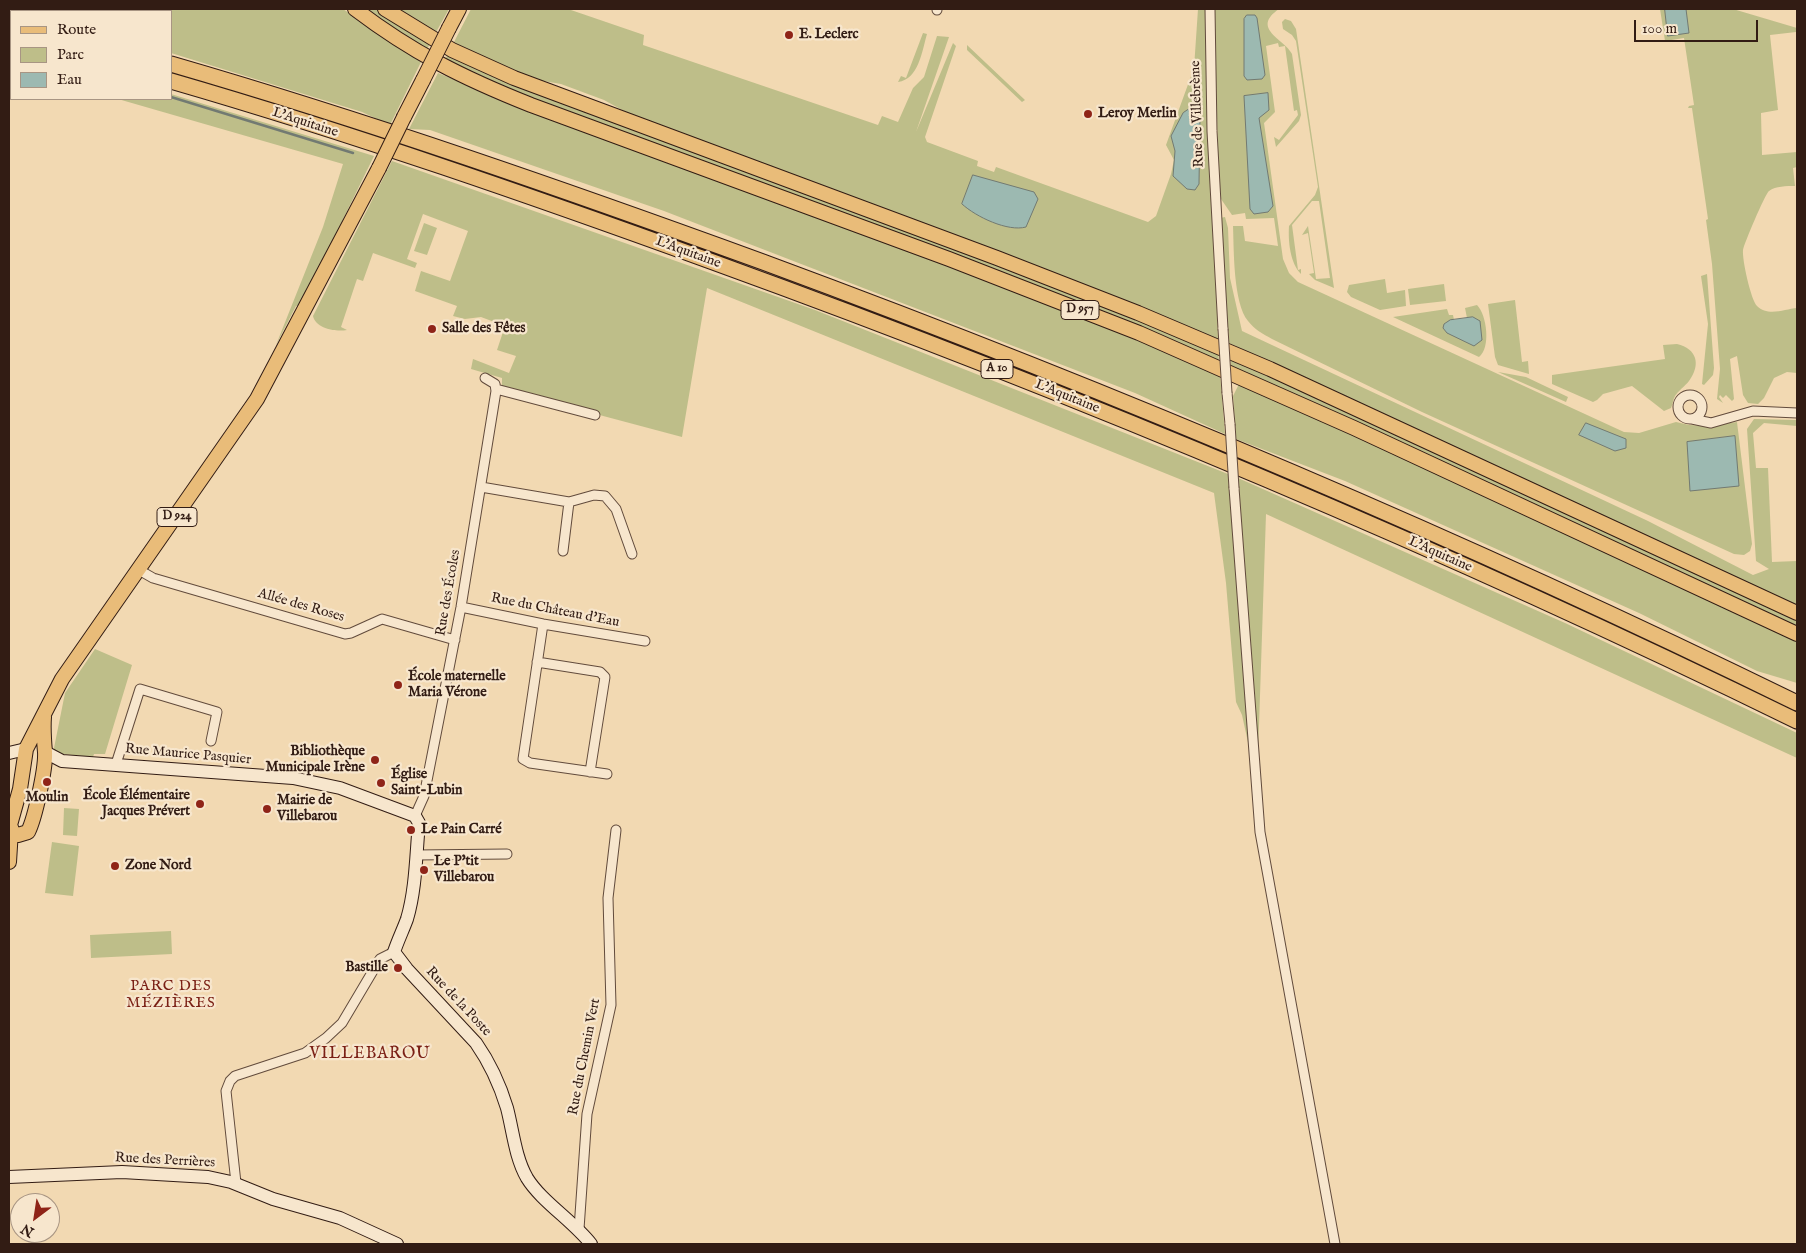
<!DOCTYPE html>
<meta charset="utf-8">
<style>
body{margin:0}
#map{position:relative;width:1806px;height:1253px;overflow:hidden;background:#f2d9b2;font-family:"IM FELL English",serif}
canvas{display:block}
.frame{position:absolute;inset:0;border:10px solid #321c14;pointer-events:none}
.legend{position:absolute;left:10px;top:10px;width:162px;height:90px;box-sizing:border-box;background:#f7e6cd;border:1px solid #a89583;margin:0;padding:6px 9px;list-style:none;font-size:15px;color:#321c14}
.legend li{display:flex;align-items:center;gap:10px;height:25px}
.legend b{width:25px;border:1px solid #a89583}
.north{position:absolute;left:10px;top:1193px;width:50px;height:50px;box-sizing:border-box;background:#f7e6cd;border:1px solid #a89583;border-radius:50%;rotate:211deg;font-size:14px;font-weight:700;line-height:20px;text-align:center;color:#321c14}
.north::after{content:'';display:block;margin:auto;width:18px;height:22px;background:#8f2418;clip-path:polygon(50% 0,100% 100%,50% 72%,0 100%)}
.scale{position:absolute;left:1634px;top:20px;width:124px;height:22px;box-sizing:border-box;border:2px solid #321c14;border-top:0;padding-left:6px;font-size:15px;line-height:18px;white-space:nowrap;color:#321c14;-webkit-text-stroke:4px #f7e6cd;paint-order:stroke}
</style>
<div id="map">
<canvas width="1806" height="1253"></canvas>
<div class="frame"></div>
<ul class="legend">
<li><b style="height:6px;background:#e9bc79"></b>Route</li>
<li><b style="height:14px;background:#bebe89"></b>Parc</li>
<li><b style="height:14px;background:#9cb9b1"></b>Eau</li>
</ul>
<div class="north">N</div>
<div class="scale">100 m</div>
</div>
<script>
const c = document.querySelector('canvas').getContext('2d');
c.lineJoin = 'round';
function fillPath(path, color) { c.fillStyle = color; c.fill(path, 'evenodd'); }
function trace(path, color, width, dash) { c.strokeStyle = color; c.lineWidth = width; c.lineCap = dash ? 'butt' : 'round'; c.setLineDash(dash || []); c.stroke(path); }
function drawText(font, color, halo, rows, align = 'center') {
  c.font = font + ' "IM FELL English",serif'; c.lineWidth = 4.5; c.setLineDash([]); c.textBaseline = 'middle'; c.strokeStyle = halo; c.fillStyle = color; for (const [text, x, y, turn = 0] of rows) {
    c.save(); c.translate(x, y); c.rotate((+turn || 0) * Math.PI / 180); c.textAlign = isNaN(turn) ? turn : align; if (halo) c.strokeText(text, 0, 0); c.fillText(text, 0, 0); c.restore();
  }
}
fillPath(new Path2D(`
 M9 9H343L421 62 390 125 362 112 171 53V11L11 12Z
 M362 9H377L430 44 426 51Z
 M394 9H449L435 34Z
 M471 9H568L644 35 643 45 878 125 882 116 898 122 913 88 924 77 937 36 949 37 916 132 953 43 956 46 925 137 927 142 978 161 977 166 994 172 996 167 1148 222 1156 216 1171 174 1174 160 1166 145 1194 68 1198 9H1207L1218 339 1093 289 642 121 604 100 561 84 532 79 453 44Z
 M1214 9H1279C1250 29 1285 39 1292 54L1301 115 1299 121 1276 147 1274 137 1279 140 1298 115 1297 110 1294 111 1285 46 1279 47 1278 43 1266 46 1275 112 1264 123 1283 259 1289 273 1298 282 1624 432 1639 433 1676 422 1689 425 1709 426 1737 422 1752 544 1750 551 1744 555 1734 554 1422 412 1272 339C1263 334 1254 329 1248 321 1233 303 1234 249 1233 226H1243L1245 241 1278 246 1274 218 1246 219 1245 213 1232 215 1221 199 1219 190Z
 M1660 9H1733L1797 28V35L1796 32 1770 35 1778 110 1761 113 1762 155 1797 152V167L1793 168 1795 186C1786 186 1776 186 1769 191 1765 194 1744 244 1743 250 1742 260 1751 300 1757 306 1768 317 1785 309 1797 308V373L1787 372 1774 378 1764 398 1758 404 1748 403 1743 395 1737 356 1730 359 1734 399 1732 401 1726 395 1723 398 1720 395 1719 397 1723 403 1717 399 1720 369 1712 264 1706 220 1708 219 1692 108H1688L1689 106 1694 105 1684 38 1665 41Z
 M1285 19 1291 21 1296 29 1334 288 1315 280 1309 274 1314 273 1308 233 1302 235 1308 226 1316 279 1330 278 1319 201H1312L1292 225 1298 270 1301 269V274C1290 263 1288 241 1289 226L1315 195 1318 187 1296 41 1292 35 1283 29 1282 22Z
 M923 33 927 34C922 51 919 79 898 82L901 76 906 78Z
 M967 45 1025 100 1022 102 967 50Z
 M448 54 935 240 1218 351 1219 362 562 111 444 61Z
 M438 73 546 117 1111 327 1220 373 1225 434 1135 393 664 211 430 130 409 129Z
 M171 94 374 156 301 305 296 306 276 345 323 227 343 164 118 99H171Z
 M392 161 815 310 1228 474 1251 756 1242 715 1236 702 1226 583 1214 493 707 288 682 437 502 389V378L471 369 473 359 509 373 516 356 497 350 505 326 481 317 465 319 453 316 457 306 415 291 421 271 450 281 468 231 423 214 407 259 417 263 415 268 373 253 363 281 357 279 341 327 347 330C336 332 316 329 313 316Z
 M1225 217 1228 228 1230 278 1242 331 1648 521 1753 575 1769 569 1756 561 1747 429 1754 419 1797 420V426L1764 423 1753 433 1756 468H1768L1772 562 1797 561V608L1229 343 1220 218Z
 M424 223 437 228 427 255 414 251Z
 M1707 274 1714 368 1713 375 1704 385 1702 384 1708 324 1701 276Z
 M1385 279 1387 293 1405 290 1406 306 1380 310 1351 297 1347 292 1349 285Z
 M1444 284 1446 301 1410 305 1408 289Z
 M1515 300 1522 362 1528 361 1529 374 1498 365 1495 357 1488 304Z
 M1477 305C1487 315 1491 348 1479 357L1393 317 1447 309 1449 315H1453L1454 320 1444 324 1473 317 1467 318 1465 308Z
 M1677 344C1697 349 1701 364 1689 381 1685 386 1678 391 1675 396 1673 399 1673 404 1671 408L1664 411 1632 386 1603 394 1597 400 1593 402 1552 384V375L1665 359 1663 345Z
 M1230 356 1797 618V629L1231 366Z
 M1498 372 1526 377 1568 397 1566 402Z
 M1240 382 1797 640V683L1757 671 1639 613 1345 481 1236 439 1233 396Z
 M1238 478 1565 623 1797 733V758L1266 514 1258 756Z
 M95 649 132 665 105 754H94L93 757 53 753 65 693Z
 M64 808 79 809 77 836 63 835Z
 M52 842 79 846 73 896 45 893Z
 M171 931 172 954 91 958 90 935Z`), '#bebe89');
const water = new Path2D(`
 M1665 9H1686L1689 33 1668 36Z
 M1247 15H1255L1257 18 1265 75 1262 79 1247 80 1244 76V19Z
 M1268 93 1269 110 1259 118 1273 206 1268 212 1254 214 1250 209 1244 96Z
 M1189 109H1195L1200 116 1199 184 1195 190 1187 189 1173 176 1175 151 1171 136 1183 113Z
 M973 175 1034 192 1038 199 1026 227C1008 232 976 217 962 204Z
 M1473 317 1480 321 1482 340 1474 346 1447 333 1443 328 1444 324 1450 320Z
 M1586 423 1626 439V448L1615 451 1579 435Z
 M1735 436 1739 486 1690 491 1687 442Z`);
fillPath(water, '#9cb9b1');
trace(water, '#727a72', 1);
trace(new Path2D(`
 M9 52 11 53
 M171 97 353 153`), '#727a72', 2.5);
const street = new Path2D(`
 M1210 9 1212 131 1223 329
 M937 10V9
 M496 389 595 415
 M1227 393 1230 424
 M1678 407a12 12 0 1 1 24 0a12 12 0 1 1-24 0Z
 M1692 419 1711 423 1753 411 1797 413
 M481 487 569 502 594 495 605 496 616 509 632 554
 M1234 488 1260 832 1335 1244
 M563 551 569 502
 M139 570 153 578 345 634 351 633 382 619 455 640
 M461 607 543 624 645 641
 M543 624 523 759 530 763 607 774
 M537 662 600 672 605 677 590 772
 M116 764 140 689 217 712 211 741
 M415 816 424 796 461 607 496 391 495 384 485 378
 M416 855 507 854
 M236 1183 226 1091 230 1081 235 1076 305 1053 326 1038 342 1023 380 959 394 952
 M579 1229 587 1114 611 1005 608 898 616 830`);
const secondary = new Path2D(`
 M45 752 62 761 293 778 340 788 415 816 419 823C416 854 416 889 407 919 403 930 398 940 394 952L407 969 476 1043C490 1063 500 1085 507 1108 513 1131 515 1157 527 1178 541 1201 573 1221 591 1244
 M9 753 26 749
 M9 1177 122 1172 208 1177 231 1182 273 1199 340 1218 397 1244`);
const primary = new Path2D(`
 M355 9C413 53 463 78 531 105L949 259 1139 333 1354 428 1797 634
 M385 9 452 50 514 78 997 258 1138 313 1270 369 1797 613
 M449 28 459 9
 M404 117 423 80
 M44 717C43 730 44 741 45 752 46 768 35 818 28 832L18 835 13 833 10 825 20 789 26 749 62 679 257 399 379 168
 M9 862 11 830`);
const highway = new Path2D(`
 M9 21H11
 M9 38H11
 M171 64C371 122 568 191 763 262 1115 392 1460 538 1797 703
 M171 81C354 134 534 197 713 262 1082 396 1445 549 1797 721`);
trace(street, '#624b3c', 11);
trace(secondary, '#321c14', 14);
trace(primary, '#321c14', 16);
trace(highway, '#321c14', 17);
trace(street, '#f7e6cd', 9);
trace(secondary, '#f7e6cd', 12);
trace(primary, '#e9bc79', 14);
trace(highway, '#e9bc79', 15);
const streetBridge = new Path2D(`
 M1223 329 1227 393
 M1230 424 1234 488`);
const primaryBridge = new Path2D(`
 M423 80 449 28
 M379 168 404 117`);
trace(streetBridge, '#624b3c', 11, []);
trace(primaryBridge, '#321c14', 16, []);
trace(streetBridge, '#f7e6cd', 9);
trace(primaryBridge, '#e9bc79', 14);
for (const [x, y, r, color] of [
 [789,35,5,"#8f2418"],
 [1088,114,5,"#8f2418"],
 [432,329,5,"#8f2418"],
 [398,685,5,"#8f2418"],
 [375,760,5,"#8f2418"],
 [47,782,5,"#8f2418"],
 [381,783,5,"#8f2418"],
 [200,804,5,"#8f2418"],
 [267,809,5,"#8f2418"],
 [411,830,5,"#8f2418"],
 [115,866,5,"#8f2418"],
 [424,870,5,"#8f2418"],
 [398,968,5,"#8f2418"]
]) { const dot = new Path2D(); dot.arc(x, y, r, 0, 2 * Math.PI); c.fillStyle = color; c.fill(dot); trace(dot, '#f7e6cd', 2); }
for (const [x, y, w] of [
 [1080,310,38],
 [997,369,32],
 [177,517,40]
]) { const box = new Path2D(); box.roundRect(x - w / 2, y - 9.5, w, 19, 4); c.fillStyle = '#f7e6cd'; c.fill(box); trace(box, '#321c14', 1); }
drawText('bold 12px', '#321c14', null, [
 ["D 957",1080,310],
 ["A 10",997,369],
 ["D 924",177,517]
]);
drawText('bold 14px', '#321c14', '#f7e6cd', [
 ["E. Leclerc",799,35],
 ["Leroy Merlin",1098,114],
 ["Salle des Fêtes",442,329],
 ["École maternelle",408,677],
 ["Maria Vérone",408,693],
 ["Bibliothèque",365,752,"right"],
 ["Municipale Irène",365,768,"right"],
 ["Église",391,775],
 ["Saint-Lubin",391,791],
 ["École Élémentaire",190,796,"right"],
 ["Jacques Prévert",190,812,"right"],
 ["Moulin",47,798,"center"],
 ["Mairie de",277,801],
 ["Villebarou",277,817],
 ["Le Pain Carré",421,830],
 ["Le P'tit",434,862],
 ["Villebarou",434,878],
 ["Zone Nord",125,866],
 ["Bastille",388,968,"right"]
], 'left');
drawText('14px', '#321c14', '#f7e6cd', [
 ["Rue de Villebrème",1198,114,-92],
 ["L'Aquitaine",305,123,18],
 ["L'Aquitaine",688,253,20],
 ["L'Aquitaine",1067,397,22],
 ["L'Aquitaine",1440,555,24],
 ["Rue des Écoles",449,593,-80],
 ["Allée des Roses",301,606,16],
 ["Rue du Château d'Eau",555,611,11],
 ["Rue Maurice Pasquier",188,755,5],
 ["Rue de la Poste",458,1002,47],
 ["Rue du Chemin Vert",585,1057,-79],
 ["Rue des Perrières",165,1161,3]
]);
c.letterSpacing = '1px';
drawText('15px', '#7a1f14', '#f7e6cd', [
 ["PARC DES",171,987],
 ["MÉZIÈRES",171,1004]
]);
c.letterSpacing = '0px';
c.letterSpacing = '1px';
drawText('16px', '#7a1f14', '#f7e6cd', [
 ["VILLEBAROU",370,1055]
]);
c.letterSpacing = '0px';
</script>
